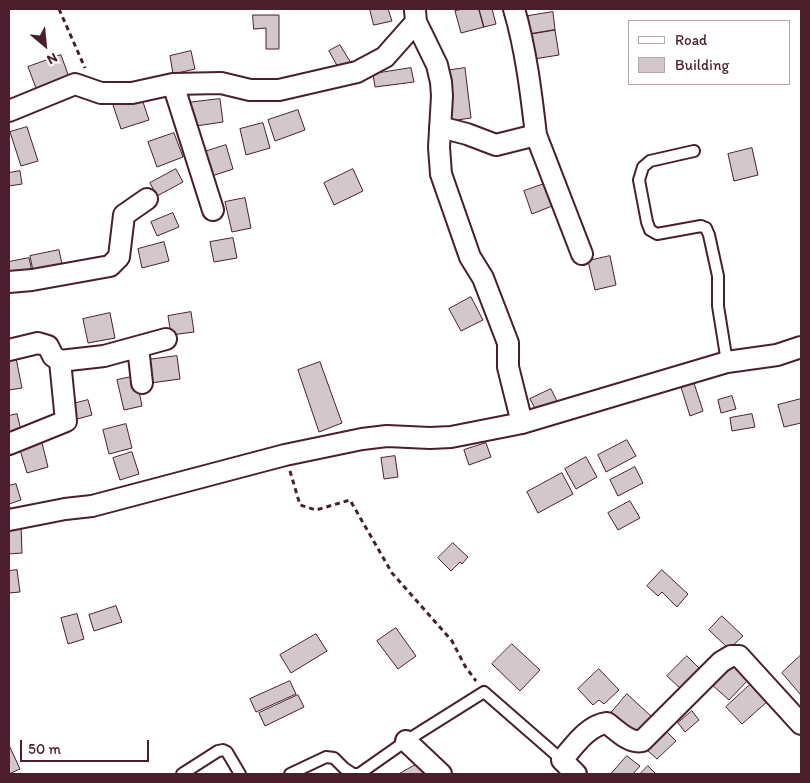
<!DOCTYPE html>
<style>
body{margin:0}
#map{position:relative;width:810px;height:783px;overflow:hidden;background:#fff;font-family:Itim,sans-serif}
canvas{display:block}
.frame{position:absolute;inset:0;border:10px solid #4a1f2b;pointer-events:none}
.legend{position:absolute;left:628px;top:20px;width:162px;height:65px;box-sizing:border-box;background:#fff;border:1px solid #b7a5aa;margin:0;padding:6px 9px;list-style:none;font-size:15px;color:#4a1f2b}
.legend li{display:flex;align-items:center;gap:10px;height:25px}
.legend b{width:25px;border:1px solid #b7a5aa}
.north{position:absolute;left:20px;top:20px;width:50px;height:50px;-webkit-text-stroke:4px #fff;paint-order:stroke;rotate:152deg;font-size:14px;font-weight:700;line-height:20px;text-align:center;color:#4a1f2b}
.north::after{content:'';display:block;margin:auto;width:18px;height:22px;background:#4a1f2b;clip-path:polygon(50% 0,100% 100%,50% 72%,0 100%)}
.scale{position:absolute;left:20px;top:740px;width:129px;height:22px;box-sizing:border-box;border:2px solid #4a1f2b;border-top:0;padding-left:6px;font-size:15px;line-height:18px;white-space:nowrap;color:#4a1f2b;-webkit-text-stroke:4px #fff;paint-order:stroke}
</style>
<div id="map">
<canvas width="810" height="783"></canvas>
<div class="frame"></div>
<ul class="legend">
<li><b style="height:6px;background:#fff"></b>Road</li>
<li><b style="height:14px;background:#d2c7cb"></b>Building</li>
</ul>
<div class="north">N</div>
<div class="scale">50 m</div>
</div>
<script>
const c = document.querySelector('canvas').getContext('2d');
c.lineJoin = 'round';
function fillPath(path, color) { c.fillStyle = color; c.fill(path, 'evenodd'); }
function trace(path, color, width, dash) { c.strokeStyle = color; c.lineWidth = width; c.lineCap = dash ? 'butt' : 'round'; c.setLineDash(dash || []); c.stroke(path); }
const building = new Path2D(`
 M370 9H388L392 21 374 25Z
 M464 9H479L484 27 461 33 455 11Z
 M479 9H492L496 24 484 27Z
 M553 12 555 30 531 34 528 16Z
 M253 15H279V49H266V28L254 29Z
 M555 30 559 55 534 59 531 34Z
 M340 45 351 63 339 69 329 51Z
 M191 51 195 69 173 74 170 56Z
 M61 55 69 77 36 88 28 67Z
 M411 68 414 82 375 87 373 74Z
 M465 68 471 118 450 121 444 71Z
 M141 96 149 120 121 129 113 105Z
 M220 99 223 122 189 127 186 103Z
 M298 110 305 130 275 141 268 120Z
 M263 123 270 148 246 155 240 129Z
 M27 127 38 161 21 166 10 132Z
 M174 133 183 157 157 167 148 142Z
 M226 145 233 169 206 178 198 154Z
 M752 148 758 175 734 181 728 154Z
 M176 169 183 182 157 196 150 183Z
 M353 169 363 191 334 205 324 183Z
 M20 171 22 184 9 186V173Z
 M544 184 552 206 532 214 524 191Z
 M245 198 251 228 232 232 225 202Z
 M173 213 179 227 157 236 151 222Z
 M233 238 237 258 214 262 210 242Z
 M164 242 169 261 142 268 138 249Z
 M59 250 62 264 33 271 30 256Z
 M610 256 616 285 595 290 588 261Z
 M29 258 32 271 9 276V262Z
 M471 297 483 320 461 331 449 309Z
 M191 312 194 332 171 335 168 316Z
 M110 313 115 338 88 343 83 319Z
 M15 353 22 388 9 390V354Z
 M177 356 180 379 151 383 147 360Z
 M320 362 342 423 319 432 298 370Z
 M136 376 142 406 124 410 117 380Z
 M693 380 703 411 690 416 680 384Z
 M551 389 558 403 538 414 530 399Z
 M732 396 736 409 721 413 718 400Z
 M801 399V423L784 427 778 405Z
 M88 400 92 415 74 420 69 405Z
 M17 414 21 430 9 433V416Z
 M752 414 755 427 732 431 730 418Z
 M126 424 132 448 109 454 103 430Z
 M627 440 636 456 606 472 598 455Z
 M42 443 48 467 27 473 20 450Z
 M486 443 491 457 469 465 464 450Z
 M132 452 139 474 120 480 113 458Z
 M395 456 398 477 384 479 381 458Z
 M586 457 597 477 576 489 565 469Z
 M635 467 643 483 618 496 610 480Z
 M562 473 573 494 538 513 527 492Z
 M16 484 21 500 9 504V486Z
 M630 501 640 518 618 530 608 513Z
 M21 524 22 553 9 554V525Z
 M453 543 468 557 462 564 460 562 451 571 438 558Z
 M17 570 20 592 9 593V571Z
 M662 570 688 594 677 607 662 592 658 596 647 586Z
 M116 606 122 622 94 631 89 615Z
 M77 614 84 639 68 644 61 618Z
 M722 616 743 636 729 649 709 630Z
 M396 628 416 656 398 669 377 641Z
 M316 634 327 651 291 673 280 655Z
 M512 644 540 670 520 691 492 664Z
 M801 655V693L800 694 782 673Z
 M687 656 701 670 681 689 667 676Z
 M731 663 748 680 729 700 711 684Z
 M599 669 619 690 604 704 599 700 593 705 578 689Z
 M290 681 296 694 256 712 250 699Z
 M753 682 769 700 742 724 726 707Z
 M627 694 651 716 636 734 611 713Z
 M298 695 304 707 265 726 259 713Z
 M692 711 699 720 685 732 678 723Z
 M667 732 676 741 657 759 648 751Z
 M9 745 20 769 9 774Z
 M627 756 640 766 633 774H614L612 773Z
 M417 764 424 774H399Z
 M648 766 656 774H640Z`);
fillPath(building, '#d2c7cb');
trace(building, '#4a1f2b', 1);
const lane = new Path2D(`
 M694 151 650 161 643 167 639 180 647 222 650 230 657 234 701 226 706 228 709 235 718 276V306L727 362
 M182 774 218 751 223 750 227 752 240 774
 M290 774 326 757 334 758 344 768 353 774H356
 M359 774 406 741 484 692 562 760`);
const street = new Path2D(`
 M514 9C526 50 531 92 536 135
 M415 10 416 22 437 65 441 82 442 96 439 147 441 174 470 257 483 278 508 343V367L522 423
 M173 84 213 210
 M9 111 75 84 101 93H132L173 84 221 83 250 90H279L357 72 385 57 416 22
 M440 127 467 134 496 145 536 135 582 254
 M9 282 32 280 110 266 119 257 124 215 147 199
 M138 347 142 383
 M9 350 38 343 48 346 53 356 60 361 104 356 166 339
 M9 444 66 421 60 361
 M9 520 65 509 92 506 285 455 362 439 387 436 430 438 451 437 522 423 727 362 777 355 801 347
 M406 741 441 774
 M576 774 562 760C574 746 588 725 607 723 617 730 629 744 642 741L721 662 731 656H739L801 724`);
trace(lane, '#4a1f2b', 14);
trace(street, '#4a1f2b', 24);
trace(new Path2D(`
 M59 9 85 68
 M290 471 300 505 316 510 350 500 392 573 452 641 465 666 476 681`), '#4a1f2b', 3, [5, 4]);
trace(lane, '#fff', 10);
trace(street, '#fff', 20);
</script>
